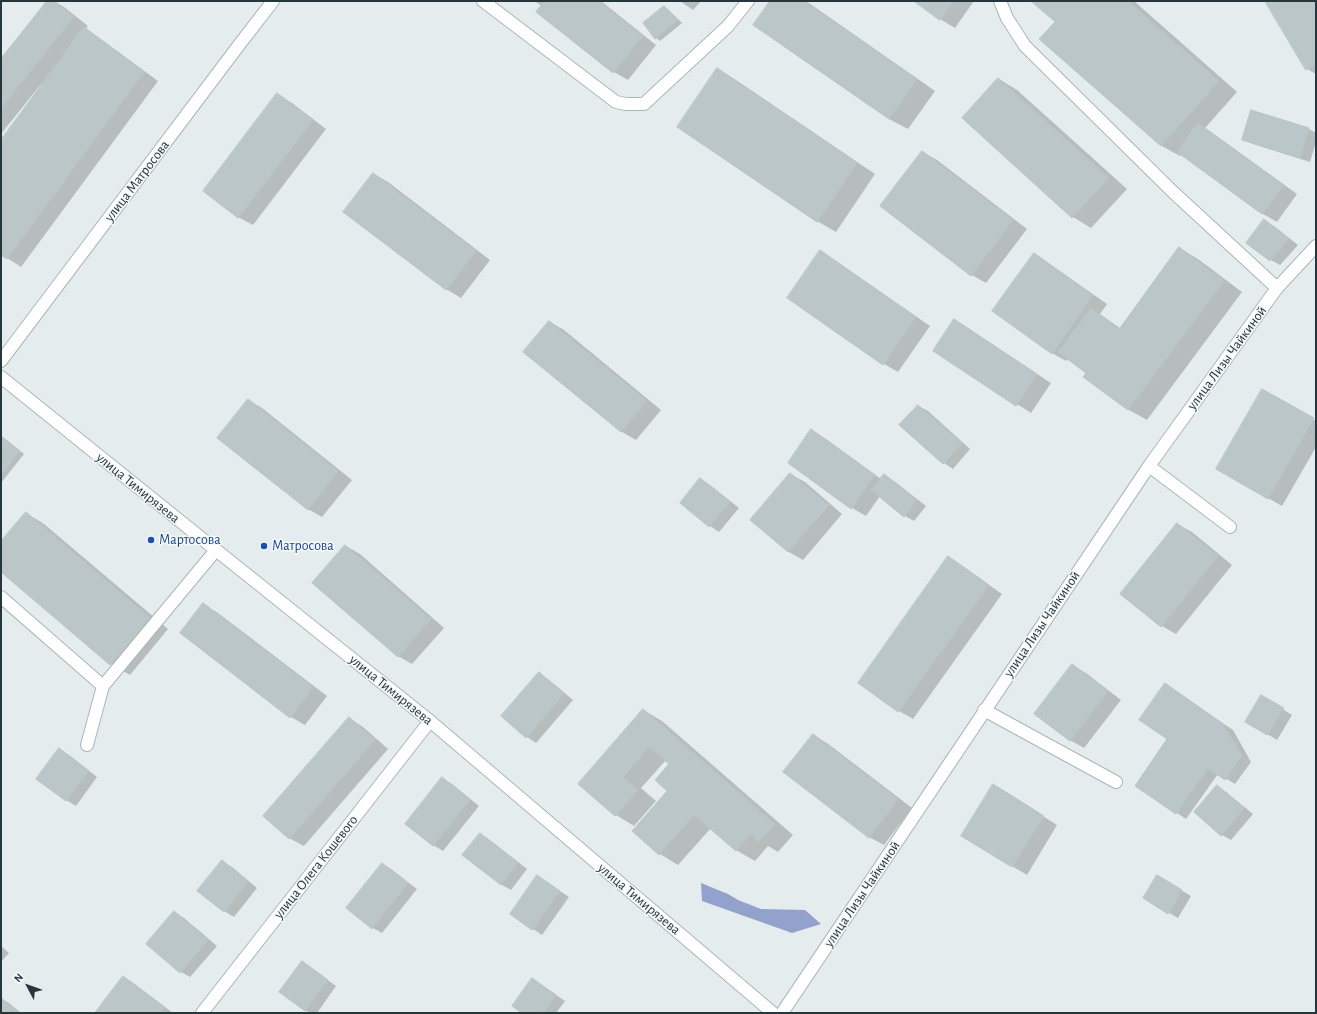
<!DOCTYPE html>
<meta charset="utf-8">
<style>
body{margin:0}
#map{position:relative;width:1317px;height:1014px;overflow:hidden;background:#e5eced;font-family:"Alegreya Sans",sans-serif}
canvas{display:block}
.frame{position:absolute;inset:0;border:2px solid #26363d;pointer-events:none}
.north{position:absolute;left:8px;top:966px;width:40px;height:40px;-webkit-text-stroke:3px #f5f9fa;paint-order:stroke;rotate:311deg;font-size:11px;font-weight:700;line-height:16px;text-align:center;color:#26363d}
.north::after{content:'';display:block;margin:auto;width:14px;height:18px;background:#26363d;clip-path:polygon(50% 0,100% 100%,50% 72%,0 100%)}
</style>
<div id="map">
<canvas width="1317" height="1014"></canvas>
<div class="frame"></div>
<div class="north">N</div>
</div>
<script>
const c = document.querySelector('canvas').getContext('2d');
c.lineJoin = 'round';
function fillPath(path, color) { c.fillStyle = color; c.fill(path, 'evenodd'); }
function trace(path, color, width, dash) { c.strokeStyle = color; c.lineWidth = width; c.lineCap = dash ? 'butt' : 'round'; c.setLineDash(dash || []); c.stroke(path); }
function drawText(font, color, halo, rows, align = 'center') {
  c.font = font + ' "Alegreya Sans",sans-serif'; c.lineWidth = 3; c.setLineDash([]); c.textBaseline = 'middle'; c.strokeStyle = halo; c.fillStyle = color; for (const [text, x, y, turn = 0] of rows) {
    c.save(); c.translate(x, y); c.rotate((+turn || 0) * Math.PI / 180); c.textAlign = isNaN(turn) ? turn : align; if (halo) c.strokeText(text, 0, 0); c.fillText(text, 0, 0); c.restore();
  }
}
fillPath(new Path2D(`
 M701 883 728 894 738 900 761 909 805 910 821 924 792 933 702 901Z`), '#92a2cd');
fillPath(new Path2D(`
 M49 1H54L64 7 88 26 85 29 98 37 158 81 21 267 1 254V141L42 85 41 84 1 134V61Z
 M534 1H601L656 45 628 80 614 72 538 12 542 6Z
 M680 1H701L693 10Z
 M771 1H806L935 91 908 129 889 119 754 25Z
 M916 1H974L955 28 940 19Z
 M1032 1H1134L1237 92 1205 128 1297 194 1277 222 1263 214 1182 154 1180 156 1162 146 1041 39 1056 22Z
 M1266 1H1316V74L1307 69Z
 M665 7 669 10 682 23 660 41 656 38Z
 M717 69 736 80 875 174 836 232 817 221Z
 M999 79 1017 90 1127 189 1091 228 1073 217Z
 M278 95 292 103 326 129 253 225 238 217Z
 M1252 112 1309 129 1316 133V142L1310 162 1253 144 1243 139Z
 M923 152 937 160 1027 229 986 283 972 275Z
 M374 174 388 182 490 260 461 298 446 289 345 212Z
 M1264 221 1274 226 1298 245 1280 265 1271 260Z
 M1179 248 1198 259 1242 292 1147 420 1129 410 1084 377 1087 373 1068 359 1066 361 1052 353 1034 254 1048 263 1107 304 1100 314 1120 328Z
 M820 252 834 260 930 326 898 372 884 364 788 297Z
 M550 322 564 330 661 410 636 440 622 432 525 352Z
 M968 329 1051 383 1031 413 934 351Z
 M1263 390 1316 421V447L1282 506 1217 469Z
 M248 400 262 408 352 480 322 517 308 509Z
 M918 406 928 411 970 449 953 469 944 463Z
 M812 431 826 439 881 479 884 475 894 481 926 506 914 521 905 516 880 496 866 516 852 508Z
 M1 436 24 454 1 483Z
 M790 474 805 482 842 514 803 560 789 552 751 520Z
 M701 479 710 485 739 508 719 532 710 526 682 503Z
 M26 513 44 524 168 629 130 675 111 664 1 570V542Z
 M1177 524 1192 532 1232 565 1176 634 1162 626Z
 M346 546 360 554 444 628 412 664 398 656Z
 M948 558 962 566 1002 594 913 719 899 711 859 683Z
 M203 604 218 613 327 696 305 725 291 717Z
 M1072 665 1086 673 1121 700 1084 748 1070 740Z
 M539 674 548 679 573 700 536 743 527 737 502 716Z
 M1165 684 1233 730 1251 762 1235 784 1218 774 1186 819 1136 785 1168 739Z
 M1262 696 1292 715 1277 740 1246 721Z
 M643 710 662 721 793 835 778 852 768 846 755 861 736 850 711 828 678 865 660 854 668 791 671 764 666 760 641 788 656 801 634 826 616 815 579 784Z
 M349 718 363 727 388 749 304 846 289 838Z
 M813 735 827 743 912 808 884 845 869 837Z
 M59 750 69 755 97 777 76 806 66 800Z
 M443 779 452 784 479 806 443 851 433 845Z
 M1217 786 1226 792 1253 814 1231 840 1222 835Z
 M1007 794 1057 825 1027 875 962 836Z
 M480 834 490 840 527 869 511 890 502 885 464 855Z
 M222 862 232 867 257 888 234 917 224 911Z
 M382 864 391 869 417 889 382 933 373 928 348 908Z
 M537 876 569 897 542 935 511 914Z
 M1157 876 1191 896 1178 918 1144 898Z
 M174 912 184 918 217 946 190 977 181 972Z
 M1 946 9 953 1 962Z
 M302 962 336 986 317 1013H310L305 1010Z
 M123 977 132 982 173 1013H96Z
 M532 979 565 1001 556 1013H523Z
 M1 998 9 1003 21 1013H1Z`), '#0003');
const building = new Path2D(`
 M47 1H54L74 17 1 108V59Z
 M545 1H599L643 36 613 73 536 12Z
 M770 1H804L917 79 889 119 753 25Z
 M914 1H954L940 20Z
 M1031 1H1128L1219 81 1161 146 1039 39 1055 22Z
 M1265 1H1313L1316 6V64L1306 70Z
 M664 6 678 20 655 39 643 23Z
 M84 27 144 72 7 259 1 255V140Z
 M717 68 857 163 817 222 677 127Z
 M998 78 1109 178 1072 218 962 118Z
 M277 93 313 120 238 218 203 191Z
 M1251 110 1309 128 1300 158 1242 140Z
 M1198 123 1284 185 1262 214 1177 152Z
 M922 151 1013 220 971 276 880 206Z
 M373 173 476 251 446 290 343 212Z
 M1264 219 1289 239 1270 261 1246 243Z
 M1179 247 1224 281 1128 410 1083 377 1086 373 1058 352 1091 308 1119 329Z
 M820 250 916 317 883 365 787 298Z
 M1034 253 1093 295 1052 354 992 311Z
 M954 319 1037 374 1016 406 933 351Z
 M549 321 647 401 621 432 523 352Z
 M1262 389 1314 418 1268 499 1216 469Z
 M248 399 338 471 308 510 217 438Z
 M918 405 962 443 943 464 899 425Z
 M811 429 875 475 851 509 788 463Z
 M1 436 20 451 1 475Z
 M790 473 829 505 788 552 750 520Z
 M884 474 917 500 904 517 871 490Z
 M700 478 730 502 709 527 680 503Z
 M26 512 150 618 110 665 1 572V541Z
 M1177 523 1218 556 1161 627 1120 594Z
 M345 545 431 619 398 657 312 583Z
 M948 556 989 585 898 712 858 683Z
 M203 603 313 687 290 718 180 633Z
 M1072 664 1108 691 1070 741 1034 714Z
 M539 672 564 694 526 738 501 716Z
 M1165 683 1223 724 1242 756 1225 780 1208 768 1176 814 1135 786 1167 739 1139 720Z
 M1261 695 1284 708 1267 735 1245 722Z
 M643 709 775 824 759 842 750 834 736 851 694 815 659 855 632 831 667 791 655 780 669 764 649 747 623 777 638 790 615 816 578 784Z
 M349 717 375 740 289 839 263 816Z
 M813 734 898 799 869 838 783 772Z
 M59 748 89 771 66 801 36 779Z
 M442 777 470 800 433 846 405 824Z
 M993 784 1044 816 1012 867 961 836Z
 M1217 785 1244 808 1221 836 1194 812Z
 M480 833 518 863 501 885 462 855Z
 M222 860 248 882 224 912 197 891Z
 M382 863 408 883 372 929 346 908Z
 M537 875 560 891 532 930 510 914Z
 M1157 875 1182 890 1168 914 1143 898Z
 M174 911 208 940 180 973 146 944Z
 M302 961 328 980 305 1011 279 992Z
 M123 976 164 1007 160 1013H95Z
 M532 978 556 995 543 1013H522L512 1006Z
 M1 998 20 1013H1Z`);
fillPath(building, '#bbc6c8');
trace(building, '#b8c4c6', 1);
const minor = new Path2D(`
 M483 1 616 102 626 104H644L728 26 748 1
 M1000 1 1007 18 1025 46 1173 192 1277 288
 M1 361 239 45 273 1
 M1 377 216 550 430 721 773 1013
 M1149 466 1230 527
 M1 597 103 686
 M984 710 1116 782
 M87 745 103 686 216 550
 M202 1013 430 721
 M782 1013 1149 466 1277 288 1316 246`);
trace(minor, '#acb5b8', 14);
trace(minor, '#fff', 12);
for (const [x, y, r, color] of [
 [151,540,4,"#1a4fb4"],
 [264,546,4,"#1a4fb4"]
]) { const dot = new Path2D(); dot.arc(x, y, r, 0, 2 * Math.PI); c.fillStyle = color; c.fill(dot); trace(dot, '#f5f9fa', 1.5); }
drawText('14px', '#26363d', '#f5f9fa', [
 ["улица Матросова",137,181,-53],
 ["улица Лизы Чайкиной",1227,358,-54],
 ["улица Тимирязева",138,488,39],
 ["улица Лизы Чайкиной",1042,624,-56],
 ["улица Тимирязева",391,690,39],
 ["улица Олега Кошевого",316,867,-52],
 ["улица Лизы Чайкиной",862,894,-56],
 ["улица Тимирязева",639,899,40]
]);
drawText('14px', '#164399', '#f5f9fa', [
 ["Мартосова",159,540],
 ["Матросова",272,546]
], 'left');
</script>
